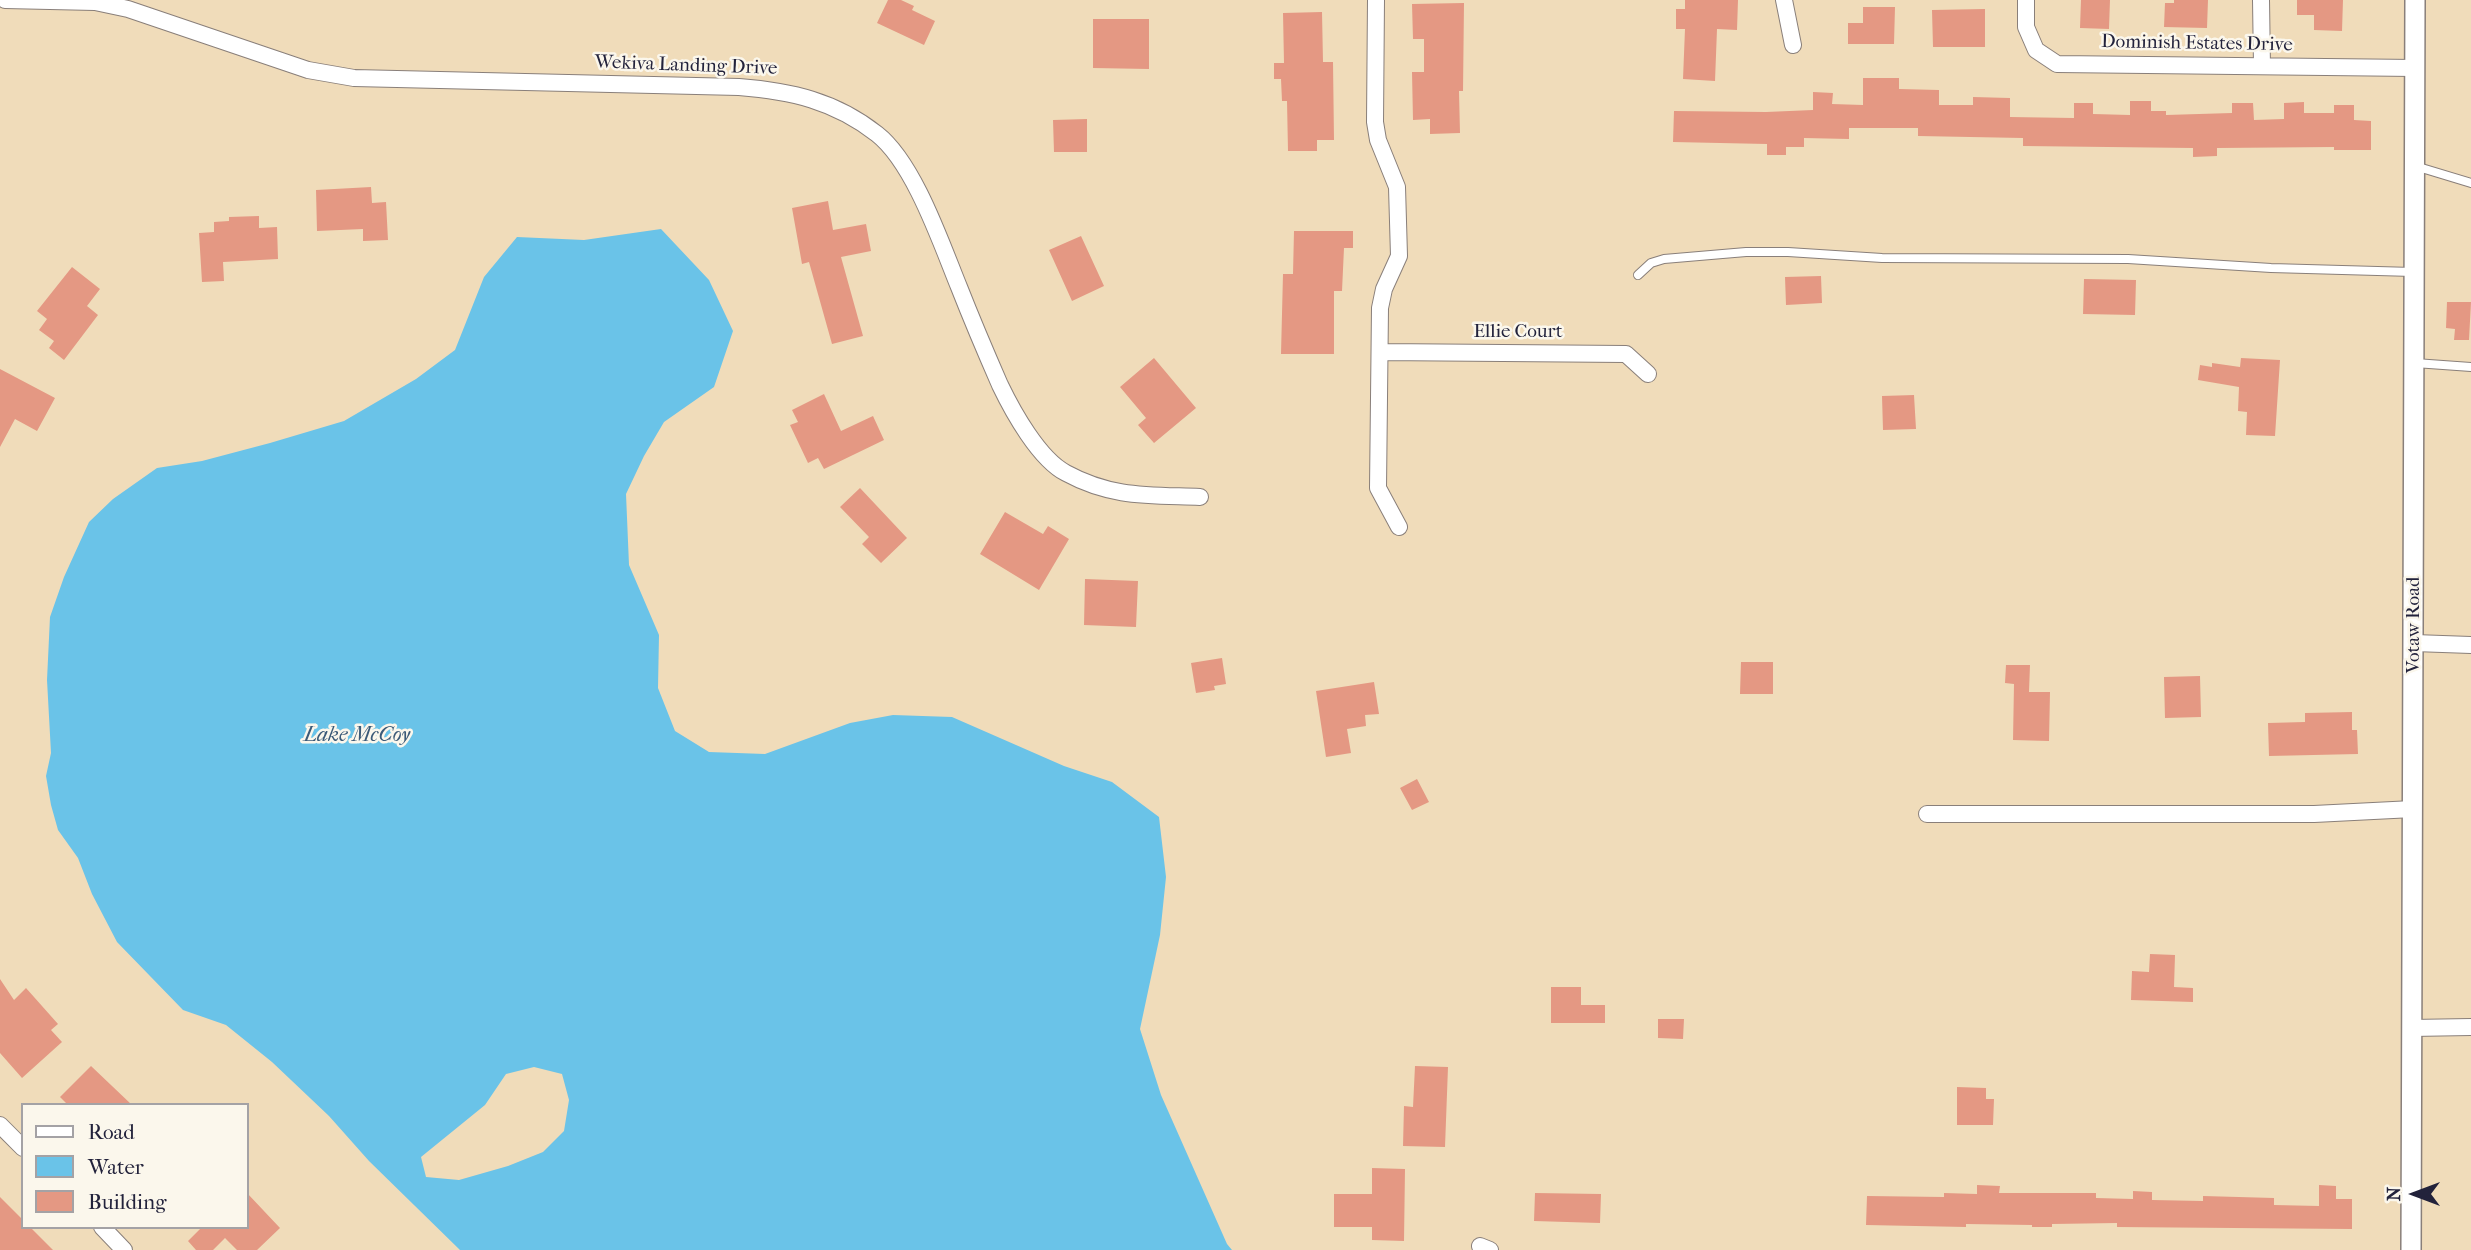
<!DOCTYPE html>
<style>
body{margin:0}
#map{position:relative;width:2471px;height:1250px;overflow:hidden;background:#f0dcba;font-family:"IM FELL French Canon",serif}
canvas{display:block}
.legend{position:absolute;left:21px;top:1103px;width:228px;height:126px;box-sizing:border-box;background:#fbf7ec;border:2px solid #a4a2a5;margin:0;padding:9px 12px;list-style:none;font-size:21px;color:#22223b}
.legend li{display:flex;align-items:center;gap:14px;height:35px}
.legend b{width:35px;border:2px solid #a4a2a5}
.north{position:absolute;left:2380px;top:1159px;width:70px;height:70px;-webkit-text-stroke:5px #fbf7ec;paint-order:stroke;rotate:270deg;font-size:19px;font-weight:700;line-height:28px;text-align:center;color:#22223b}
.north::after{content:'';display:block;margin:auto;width:24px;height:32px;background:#22223b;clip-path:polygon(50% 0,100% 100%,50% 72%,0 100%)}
</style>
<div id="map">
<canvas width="2471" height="1250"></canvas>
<ul class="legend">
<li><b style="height:9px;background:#fff"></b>Road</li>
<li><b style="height:19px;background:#6ac3e8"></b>Water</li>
<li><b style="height:19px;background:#e49883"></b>Building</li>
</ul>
<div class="north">N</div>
</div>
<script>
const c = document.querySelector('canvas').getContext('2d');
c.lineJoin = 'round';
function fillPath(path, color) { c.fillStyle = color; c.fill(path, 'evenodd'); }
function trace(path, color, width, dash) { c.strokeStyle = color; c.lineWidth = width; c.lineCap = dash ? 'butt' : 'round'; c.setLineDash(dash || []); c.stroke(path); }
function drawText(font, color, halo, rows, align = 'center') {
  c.font = font + ' "IM FELL French Canon",serif'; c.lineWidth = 5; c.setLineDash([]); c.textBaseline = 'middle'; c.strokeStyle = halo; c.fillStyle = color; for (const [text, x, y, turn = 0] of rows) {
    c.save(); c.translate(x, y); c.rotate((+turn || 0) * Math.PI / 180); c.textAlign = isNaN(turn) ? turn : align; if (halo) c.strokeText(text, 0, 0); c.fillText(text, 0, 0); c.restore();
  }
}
fillPath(new Path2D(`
 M661 229 709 280 733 331 714 387 664 422 644 456 626 494 629 565 659 635 658 688 675 731 709 752 765 754 850 723 893 715 952 717 1064 766 1112 782 1159 817 1166 877 1160 935 1140 1029 1161 1095 1227 1244 1232 1250H460L369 1161 329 1116 272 1062 226 1025 183 1010 117 942 92 894 78 858 58 830 51 805 46 776 51 753 47 680 50 617 64 577 89 522 113 499 157 468 202 461 270 443 344 421 416 379 455 350 484 277 517 237 584 240ZM534 1067 562 1074 569 1100 564 1131 543 1152 508 1166 459 1180 426 1177 421 1157 485 1105 506 1074Z`), '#6ac3e8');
fillPath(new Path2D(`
 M888 0H901L914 6 912 10 935 21 924 45 877 23Z
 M1685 0H1738L1737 30 1717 29 1715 81 1683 79 1685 29H1676V9H1685Z
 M2081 0H2110L2109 29 2080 28Z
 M2174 0H2208L2207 28 2164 27 2165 3H2174Z
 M2297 0H2343L2342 31 2314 30V15H2297Z
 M1464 3 1463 91H1459L1460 133 1430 134V119L1413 120 1412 72H1424V39H1413L1412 4Z
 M1863 7H1895L1894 44H1848V23H1863Z
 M1985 9V47H1933L1932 10Z
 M1322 12 1323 62H1333L1334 140H1317V151H1288L1287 101H1282L1281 79H1274V63H1284L1283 13Z
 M1093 19H1149V69L1093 68Z
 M1863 78H1899V89L1939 90V105H1973V97L2010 98V117L2074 118V103H2093V114L2130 115V101H2151V111H2166V115L2232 113V103H2253L2254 120 2284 119V103L2304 102V113H2334V105H2354V120L2371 121V150H2334V147L2217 148V156L2193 157V148L2023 146V138L1918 136V128H1849V139L1804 138V147H1786V155H1767V144L1673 142 1674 111 1766 112 1813 110V92L1833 93 1832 104 1863 105Z
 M1087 119V152H1054L1053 120Z
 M371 187 372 203 386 202 388 240 363 241V229L317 231 316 190Z
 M828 201 833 230 866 224 871 251 841 257 863 336 832 344 809 262 802 264 792 208Z
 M259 216V228L277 227 278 259 223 262 224 281 202 282 199 233 214 232V222L229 221V217Z
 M1294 231H1353V248H1344L1342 291H1334V354H1281L1283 274H1293Z
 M1081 236 1104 286 1072 301 1049 250Z
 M72 267 100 289 87 306 98 315 64 360 49 348 54 341 39 330 47 319 37 311Z
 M1821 276 1822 303 1786 305 1785 277Z
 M2084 279 2136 280 2135 315 2083 314Z
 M2447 302H2471L2469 340H2454L2455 329 2446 328Z
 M1154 358 1196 408 1154 443 1138 425 1146 418 1120 387Z
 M2241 358 2280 360 2275 436 2246 435 2247 412 2238 411 2239 387 2198 380 2200 365 2212 367V363L2240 367Z
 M0 369 55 398 37 431 15 419 0 447Z
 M824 394 841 431 873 416 884 440 824 469 818 458 808 463 790 425 798 422 792 410Z
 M1914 395 1916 429 1883 430 1882 396Z
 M860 488 907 538 881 563 862 544 869 537 840 507Z
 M1005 512 1043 534 1048 526 1069 539 1039 590 980 554Z
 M1085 579 1138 581 1136 627 1084 625Z
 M1222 658 1226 684 1214 686 1215 690 1196 693 1191 663Z
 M1741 662H1773V694H1740Z
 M2006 665H2030L2029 692H2050L2049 741 2013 740 2014 684 2005 683Z
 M2200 676 2201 717 2165 718 2164 677Z
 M1374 682 1379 714 1365 715 1366 726 1347 729 1351 753 1326 757 1316 691Z
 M2352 712V730H2357L2358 754 2269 756 2268 723 2305 722V713Z
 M1417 779 1429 802 1412 810 1400 788Z
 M2150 954 2175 955 2174 987 2193 988V1002L2131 1000 2132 971 2149 972Z
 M0 979 14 1000 26 988 58 1024 51 1030 62 1042 22 1078 0 1053Z
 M1551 987H1581V1005H1605V1023H1551Z
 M1658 1019H1684L1683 1039 1658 1038Z
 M91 1066 132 1105H68L60 1097Z
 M1415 1066 1448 1067 1445 1147 1403 1146 1404 1106 1413 1107Z
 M1957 1087 1986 1088V1099H1994L1993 1125H1957Z
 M1372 1168 1405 1169 1404 1241 1372 1240V1227H1334V1194H1372Z
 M1977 1185 2000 1186 1999 1193H2096V1198L2133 1199V1191L2152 1192V1200L2203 1201V1196L2274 1198V1205L2319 1206V1185L2336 1186V1199H2352V1229L2117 1227V1223L2052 1224V1227H2032V1225L1966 1224V1227L1866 1225 1867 1196 1944 1197V1193L1977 1194Z
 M247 1193 280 1228 257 1250H237L225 1238 213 1250H196L188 1241 202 1227H247Z
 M1535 1193 1601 1194 1600 1223 1534 1221Z
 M0 1197 23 1220V1227H30L53 1250H0Z`), '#e49883');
const service = new Path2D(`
 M2415 166 2471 183
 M1638 275 1651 263 1664 259 1746 252H1788L1882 258 2128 259 2271 268 2413 272
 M2415 363 2471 367`);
const minor = new Path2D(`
 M5 0 95 2 128 9 308 70 354 78 739 87C791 91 835 101 877 134 914 163 941 243 959 287 972 320 986 353 1000 385 1013 412 1039 459 1066 473 1112 498 1149 495 1200 497
 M1376 0 1375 122 1378 140 1397 187 1399 256 1384 289 1380 308 1378 488 1399 527
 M1784 0 1793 45
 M2026 0V27L2036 50 2057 64 2415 68
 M2261 0 2262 66
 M1380 352 1626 354 1648 374
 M2414 643 2471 645
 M1927 814H2314L2413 809
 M2411 1028 2471 1027
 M0 1125 23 1148
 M102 1227 124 1250
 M1480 1246 1490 1250`);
const tertiary = new Path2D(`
 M2411 1250 2415 0`);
trace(service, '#897f7a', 10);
trace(minor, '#897f7a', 18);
trace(tertiary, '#897f7a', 22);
trace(service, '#fff', 8);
trace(minor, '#fff', 16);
trace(tertiary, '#fff', 19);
drawText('19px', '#22223b', '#fbf7ec', [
 ["Dominish Estates Drive",2197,44,1],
 ["Wekiva Landing Drive",686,66,2],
 ["Ellie Court",1518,332],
 ["Votaw Road",2414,625,-90]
]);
drawText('italic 21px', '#3b5a78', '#fbf7ec', [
 ["Lake McCoy",357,736]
]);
</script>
